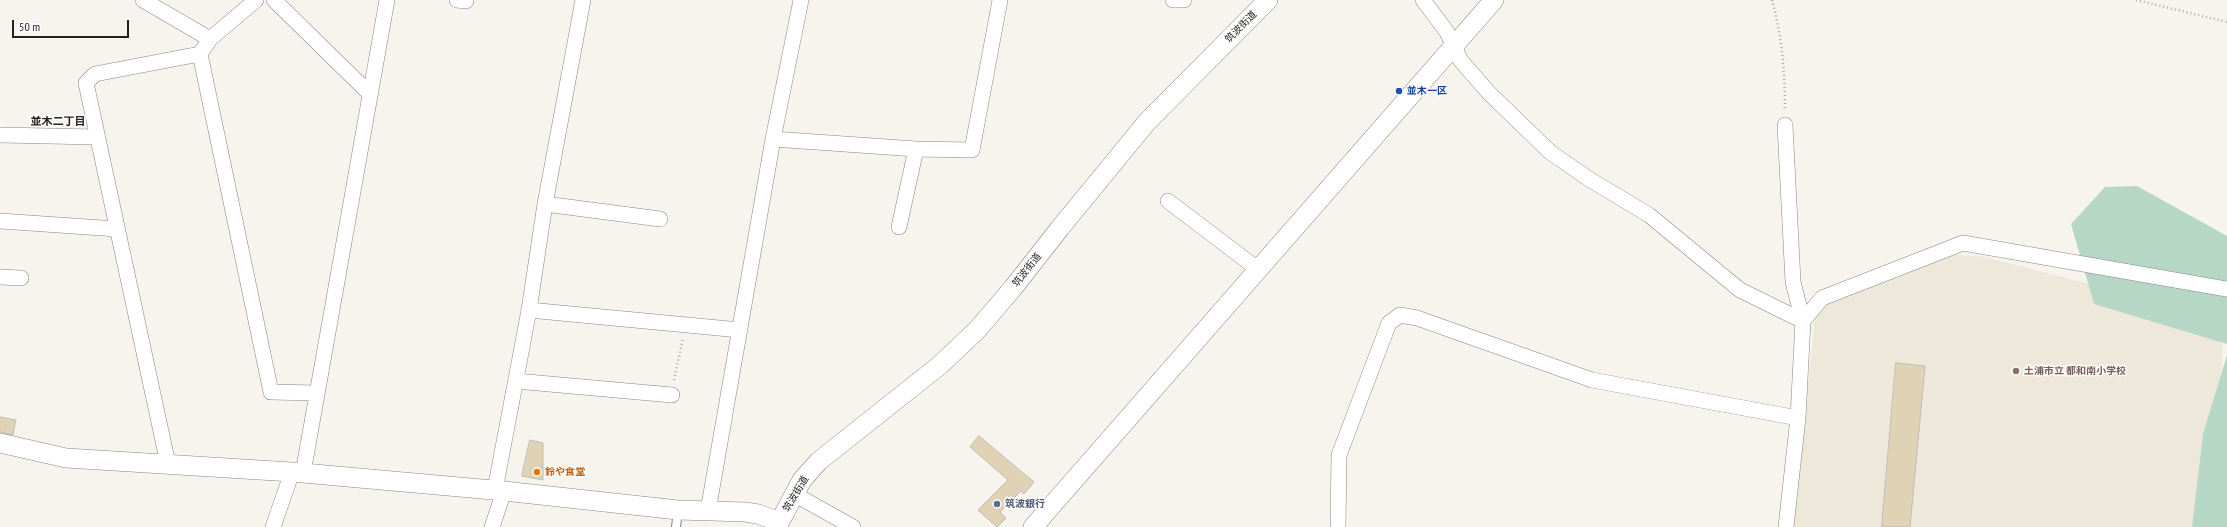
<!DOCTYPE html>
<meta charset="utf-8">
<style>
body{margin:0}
#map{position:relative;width:2227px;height:527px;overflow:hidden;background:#f7f4ee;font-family:"PT Sans Narrow",sans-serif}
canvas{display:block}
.scale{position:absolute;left:12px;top:20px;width:117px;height:18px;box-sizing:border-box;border:2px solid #22211f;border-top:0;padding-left:5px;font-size:12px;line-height:14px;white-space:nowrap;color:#22211f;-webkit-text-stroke:3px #fff;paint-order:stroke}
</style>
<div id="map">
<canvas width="2227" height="527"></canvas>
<div class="scale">50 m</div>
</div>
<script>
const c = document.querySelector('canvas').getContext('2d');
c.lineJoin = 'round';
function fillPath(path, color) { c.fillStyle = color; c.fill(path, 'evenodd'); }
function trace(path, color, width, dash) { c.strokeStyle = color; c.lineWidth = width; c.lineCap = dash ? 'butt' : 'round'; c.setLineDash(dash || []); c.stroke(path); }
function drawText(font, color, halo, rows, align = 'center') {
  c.font = font + ' "PT Sans Narrow","Noto Sans JP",sans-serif'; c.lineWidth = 3; c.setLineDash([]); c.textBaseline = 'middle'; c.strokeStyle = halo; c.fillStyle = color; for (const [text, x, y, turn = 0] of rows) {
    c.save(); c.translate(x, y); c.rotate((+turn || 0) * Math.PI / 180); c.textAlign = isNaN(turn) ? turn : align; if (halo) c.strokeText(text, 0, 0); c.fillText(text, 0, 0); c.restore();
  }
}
fillPath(new Path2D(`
 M1949 255 1981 256 2209 315 2223 338 2220 404 2200 527H1793L1816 308Z`), '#eee8db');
fillPath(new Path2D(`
 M2137 186 2227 236V344L2094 304 2071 224 2105 187Z
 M2227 355V527H2192L2203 434Z`), '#b7d7c6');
const building = new Path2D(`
 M1896 363 1925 366 1910 527H1882Z
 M0 417 16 420 13 435 0 432Z
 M979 436 1034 482 1024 494 1021 491 1000 512 1006 518 997 527 978 510 1008 480 970 447Z
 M530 440 543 443V480L522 476Z`);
fillPath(building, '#dfd2b5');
trace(building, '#bfbcb6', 1);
const service = new Path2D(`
 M676 527 678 510`);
const minor = new Path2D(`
 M143 0 210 39 200 54 95 74 86 83 168 464
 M274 0 370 94
 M457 0 466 1
 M1173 0H1184
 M1423 0 1447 32 1461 61 1489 93 1550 152 1589 179 1649 215 1740 290 1803 321
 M210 39 256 0
 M200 54 271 392 316 393
 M1785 125 1793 282 1803 321 1798 418 1786 527
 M0 135 97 137
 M773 139 916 149 972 150 1000 0
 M1168 201 1259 270
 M545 204 660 219
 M0 221 117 229
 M899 227 916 149
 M0 277 21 278
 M529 310 740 330
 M1803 321 1822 298 1963 243 2227 289
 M516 381 672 395
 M303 473 387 0
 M495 490 529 310 545 204 583 0
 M794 494 853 527
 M708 511 773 139 801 0
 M273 527 292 472
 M492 527 504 491
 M1338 527 1339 455 1389 323 1400 315 1417 318 1592 380 1798 418`);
const tertiary = new Path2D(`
 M0 443 66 458 292 472 504 491 678 510 745 512 758 514 779 522
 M777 527 802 480 819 461 940 365 977 330 1013 288 1060 228 1147 122 1268 0
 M1033 527 1494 0`);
trace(service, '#888680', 10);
trace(minor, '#888680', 16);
trace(tertiary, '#888680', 20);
trace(new Path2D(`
 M1772 0C1782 36 1785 73 1785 110
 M2136 0 2227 22
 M674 380 683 338`), '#aba9a5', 2.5, [1, 3]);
trace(service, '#fff', 8);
trace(minor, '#fff', 15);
trace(tertiary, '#fff', 19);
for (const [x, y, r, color] of [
 [1399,91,4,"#1a4fb4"],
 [2016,371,4,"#8d6e63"],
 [537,472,4,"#e8710a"],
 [997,504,4,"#5c6f8a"]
]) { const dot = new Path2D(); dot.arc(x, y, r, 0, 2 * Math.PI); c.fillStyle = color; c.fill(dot); trace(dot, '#fff', 1.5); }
drawText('10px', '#22211f', '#fff', [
 ["筑波街道",1241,27,-45],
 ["筑波街道",1027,270,-52],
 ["筑波街道",796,494,-59]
]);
drawText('bold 10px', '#164399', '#fff', [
 ["並木一区",1407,91]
], 'left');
drawText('bold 10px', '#785e54', '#fff', [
 ["土浦市立 都和南小学校",2024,371]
], 'left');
drawText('bold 10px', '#c56008', '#fff', [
 ["鈴や食堂",545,472]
], 'left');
drawText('bold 10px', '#4e5e75', '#fff', [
 ["筑波銀行",1005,504]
], 'left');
drawText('bold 11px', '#22211f', '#fff', [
 ["並木二丁目",58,122]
]);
</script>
